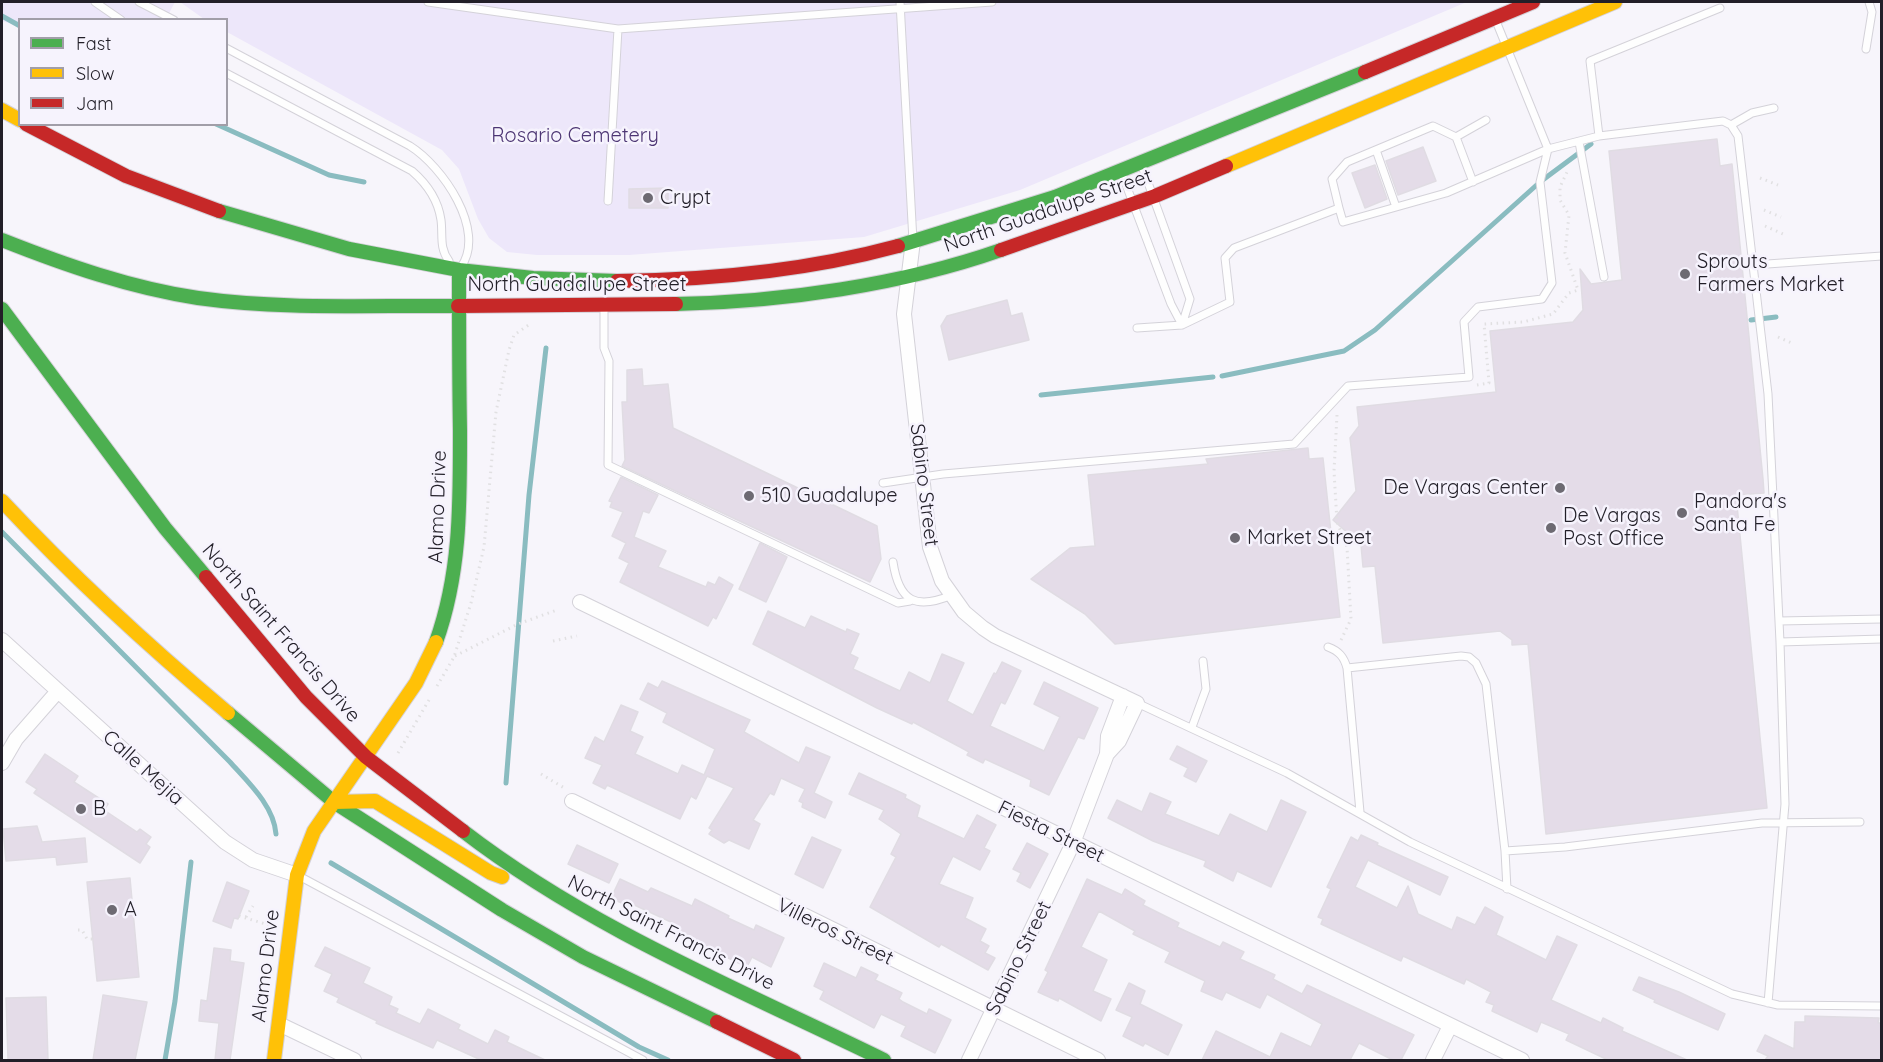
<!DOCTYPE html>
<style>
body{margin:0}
#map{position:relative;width:1883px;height:1062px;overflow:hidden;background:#f7f5fb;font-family:Quicksand,sans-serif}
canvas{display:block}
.frame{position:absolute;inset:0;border:3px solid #221f28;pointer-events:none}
.legend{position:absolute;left:18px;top:18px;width:210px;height:108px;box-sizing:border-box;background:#f6f3fd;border:2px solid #a19ea8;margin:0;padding:8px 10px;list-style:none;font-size:18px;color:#221f28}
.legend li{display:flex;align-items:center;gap:12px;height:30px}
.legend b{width:30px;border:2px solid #a19ea8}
</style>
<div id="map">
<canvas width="1883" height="1062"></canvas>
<div class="frame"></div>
<ul class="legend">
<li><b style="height:8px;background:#4caf50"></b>Fast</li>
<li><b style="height:8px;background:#ffc107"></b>Slow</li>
<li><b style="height:8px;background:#c62828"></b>Jam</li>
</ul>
</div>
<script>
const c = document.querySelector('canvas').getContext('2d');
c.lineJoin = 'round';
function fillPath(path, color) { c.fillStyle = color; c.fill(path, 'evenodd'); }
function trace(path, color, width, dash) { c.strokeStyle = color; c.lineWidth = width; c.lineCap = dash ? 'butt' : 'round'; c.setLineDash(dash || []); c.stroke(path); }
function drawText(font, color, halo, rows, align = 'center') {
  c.font = font + ' Quicksand,sans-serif'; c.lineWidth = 5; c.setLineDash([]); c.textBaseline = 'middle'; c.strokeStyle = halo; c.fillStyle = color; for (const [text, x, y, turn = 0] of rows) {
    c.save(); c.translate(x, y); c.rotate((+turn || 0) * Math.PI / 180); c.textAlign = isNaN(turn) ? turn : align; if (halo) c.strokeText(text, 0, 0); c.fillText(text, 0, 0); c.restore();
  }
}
fillPath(new Path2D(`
 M2 2H175L166 19 20 20 19 26 2 21Z
 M180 2H1467L1020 190 864 237 629 255H537L507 252 489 238 478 219 459 169 442 150 227 32 226 20 204 19Z`), '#ede7fa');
trace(new Path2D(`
 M2 16 20 26
 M216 124 329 175 364 182
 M1751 320 1776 317
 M1222 376 1344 351 1375 330 1540 182 1591 144
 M1041 395 1213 377
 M2 532 230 762C248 782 274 806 276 834
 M506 783 529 495 546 348
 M331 863 639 1047 668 1060
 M165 1060 175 1001 191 862`), '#8abcc0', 5);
const building = new Path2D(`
 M1717 139 1720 166 1732 164 1763 479 1764 493 1736 495 1767 808 1546 834 1528 644 1512 645V640L1500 631 1383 643 1375 566 1363 567 1361 545 1333 520 1356 491 1350 438 1359 426 1357 407 1496 392 1490 331 1573 322 1583 310 1580 269 1591 284 1622 280 1609 151Z
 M1423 147 1436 181 1398 195 1386 161Z
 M1375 165 1387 199 1365 208 1352 173Z
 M668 188V208H629V189Z
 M1007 300 1011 316 1022 313 1029 340 949 360 941 326 947 316Z
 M642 369 643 386 668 384 673 428 877 526 881 559 870 582 622 466 625 460 622 402H627V370Z
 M1308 448 1309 459 1323 458 1340 617 1115 644 1085 614 1031 579 1070 548 1095 546 1088 475 1208 464 1206 459Z
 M621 477 658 495 649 513 643 511 634 537 666 551 658 567 706 587 708 582 715 585 719 577 733 585 716 619 713 617 708 626 620 582 629 563 619 558 626 543 612 536 623 512 610 507 612 502 609 501Z
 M760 543 787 557 766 602 739 589Z
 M768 611 805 628 811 616 846 632 847 629 859 634 850 654 858 658 853 669 900 691 909 672 930 683 942 654 964 663 947 701 973 715 994 673 996 674 1002 662 1021 671 1005 704 1001 702 990 726 1044 751 1060 717 1034 704 1044 682 1098 708 1084 739 1078 737 1049 795 1030 786 1031 780 985 759 983 763 967 755 969 752 960 747 913 722 912 724 877 708 753 644Z
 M662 681 750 720 744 732 799 763 806 747 830 757 814 793 832 802 825 818 802 807 803 803 799 801 805 789 781 778 774 795 770 793 753 820 760 824 749 849 729 840 724 843 709 834 712 830 709 828 734 788 707 776 696 799 691 796 680 819 607 785 605 789 593 783 602 765 585 758 595 737 604 742 621 705 638 712 630 731 643 737 635 754 678 774 682 765 704 775 715 749 663 722 667 713 640 699 648 683 658 688Z
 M1177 746 1207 761 1196 782 1184 776 1188 768 1170 759Z
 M45 754 78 776 74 782 108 804 104 810 137 832 140 829 151 837 146 844 150 847 140 863 34 793 37 789 26 782Z
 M859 773 906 795 905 798 920 806 917 817 964 839 977 815 996 825 984 848 990 851 980 870 953 856 939 884 973 898 965 918 986 929 980 941 989 946 985 953 995 958 988 970 941 944 939 947 870 907 896 857 891 854 901 834 879 819 884 810 849 794Z
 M1150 793 1171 802 1165 814 1219 836 1230 814 1267 832 1281 800 1306 812 1271 887 1237 871 1233 881 1204 866 1206 861 1153 841 1108 818 1117 800 1142 812Z
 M37 826 42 842 85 838 87 862 57 865 56 857 6 861 3 829Z
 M1361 835 1378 843 1377 845 1448 877 1440 895 1368 860 1355 887 1397 908 1408 886 1418 914 1452 930 1457 917 1475 925 1485 907 1503 917 1496 935 1546 960 1557 936 1577 945 1551 1000 1601 1023 1603 1018 1623 1028 1622 1031 1687 1060H1608L1566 1040 1569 1034 1541 1022 1537 1032 1492 1011 1494 1005 1486 1002 1491 992 1466 979 1464 984 1403 956 1401 961 1321 924 1323 919 1318 917 1331 889 1327 887 1351 837 1358 841Z
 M812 837 841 850 823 888 795 874Z
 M1027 843 1048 854 1030 888 1017 881 1021 873 1013 869Z
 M577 845 618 864 609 883 568 864Z
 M130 878 139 977 97 981 87 882Z
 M620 879 648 892 651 888 692 906 695 899 729 916 728 918 754 930 756 925 784 938 771 967 752 957 747 967 670 930 673 923 628 902 626 905 611 898Z
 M1087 879 1122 895 1125 889 1145 901 1143 905 1179 923 1177 927 1220 947 1223 942 1244 952 1240 959 1275 975 1273 979 1302 994 1307 985 1414 1035 1401 1060H1393L1359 1043 1350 1060H1202L1216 1031 1270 1057 1281 1033 1311 1047 1322 1024 1267 994 1260 1008 1226 992 1222 1000 1201 991 1205 981 1165 962 1170 952 1133 934 1135 931 1099 911 1081 947 1107 960 1093 991 1111 999 1101 1021 1059 998 1058 1001 1038 992 1048 972 1045 970Z
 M227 882 249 891 238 919 234 918 231 928 213 921Z
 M325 947 370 968 363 983 392 997 389 1005 398 1009 396 1013 420 1024 428 1009 460 1025 458 1029 488 1044 495 1030 509 1037 507 1042 545 1060H481L437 1040 433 1048 376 1023 377 1021 337 1002 339 998 324 991 332 974 315 966Z
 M214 948 231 950 230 961 244 963 230 1060H215L219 1023 199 1021 201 1000 207 1001Z
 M824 963 856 978 861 967 878 975 875 980 902 993 899 999 903 1002 927 1014 929 1009 951 1020 935 1053 901 1036 906 1026 881 1014 874 1028 820 999 824 991 814 986Z
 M1639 977 1679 992 1725 1014 1718 1030 1654 1002 1655 1000 1633 990Z
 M1129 983 1145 991 1140 1004 1182 1025 1168 1055 1145 1043 1143 1046 1123 1036 1132 1017 1116 1010Z
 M103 995 147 1002 135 1060H93Z
 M46 997 48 1060H8L6 998Z
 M1805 1016 1879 1018 1878 1023H1881V1060H1765L1768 1056 1757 1051 1765 1035 1794 1049 1795 1022H1805Z`);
fillPath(building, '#e4dce8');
trace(building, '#e0dce3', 1.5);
const lane = new Path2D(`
 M95 2 121 20
 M139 2 174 20
 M428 2 618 29 992 2
 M900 2 913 241
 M226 48 410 146C442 166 487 230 461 267
 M1866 49 1872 12 1869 2
 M226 73 412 171C427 184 438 199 441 220 443 235 439 248 449 261
 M1731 125 1752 113 1774 108
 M1599 136 1590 61 1720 8
 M1456 137 1473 182
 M1579 142 1604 277
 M1376 150 1396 207
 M1142 166 1190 299 1182 325
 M1122 174 1171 304 1182 325
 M608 201 618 29
 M1339 208 1343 222 1446 193 1548 149 1599 136 1723 121 1731 125 1738 136 1768 394 1780 642 1785 804 1768 1003
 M1753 265 1882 256
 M604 306V348L609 361 608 465 898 603 910 601
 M1137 328 1182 325 1230 302 1225 258 1234 248 1339 208 1332 179 1347 162 1433 126 1456 137 1486 120
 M883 483 943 474 1294 444 1348 386 1469 377 1464 322 1478 307 1542 299 1552 283 1540 182 1548 149 1496 21
 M893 562C899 602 916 610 952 595
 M1779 621 1882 619
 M1780 642 1882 639
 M1328 647C1339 651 1344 657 1347 668L1360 812
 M1347 668 1461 656 1469 657 1476 663 1486 684 1505 851
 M1137 703 1287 773 1410 842 1732 994 1778 1005 1882 1006
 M1192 727 1206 689 1203 661
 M299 876 643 1060
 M1507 889 1505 851 1565 847 1762 823 1860 822`);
const street = new Path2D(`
 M913 241 904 314 930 547 942 581 964 612 983 628 995 636 1137 703 1119 741 1107 754
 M580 602 1522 1060
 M2 640 225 842 253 860 297 875
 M2 763 16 739 58 691
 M572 801 1098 1060
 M279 1024 354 1060
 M969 1060 1073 843 1107 754 1108 736 1123 696
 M1433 1060 1450 1026`);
const fast = new Path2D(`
 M219 211 349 249 459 270
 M2 240C65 265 131 288 198 298 284 310 372 305 458 306
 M898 246 1055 197 1365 72
 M676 304C782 302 901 285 1001 250
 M2 309 165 528 206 577
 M436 642C461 572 460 503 460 430 459 377 459 323 459 270L533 278 617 281
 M228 713 334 802 502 910 583 957 717 1022
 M463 831C590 929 741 990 884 1060`);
const slow = new Path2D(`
 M2 110 20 120
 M1226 166 1615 2
 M2 501C73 577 148 646 228 713
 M334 802 375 801 491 873 502 877
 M274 1060 297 875 314 831 416 683 436 642`);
const jam = new Path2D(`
 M1365 72 1533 2
 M26 124 126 176 219 211
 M1001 250 1155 196 1226 166
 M617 281C711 280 806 271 898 246
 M458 306 676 304
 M206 577 306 697 366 757 463 831
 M717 1022 794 1060`);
trace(lane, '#d4d2d9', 9);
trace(street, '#d4d2d9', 16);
trace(fast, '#d4d2d9', 16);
trace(slow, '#d4d2d9', 16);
trace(jam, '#d4d2d9', 16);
trace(new Path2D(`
 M1760 178 1778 185
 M1764 210 1781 217
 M1765 226 1783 234
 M1778 337 1794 344
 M1477 385 1489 383 1484 324 1523 322 1553 314 1569 293 1578 290 1565 253 1569 215 1560 200V187L1568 170
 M1337 415 1334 471 1337 522 1347 547 1351 619 1341 640
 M553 641 577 636
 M455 656 518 624 557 610
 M437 686 454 657 471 603 484 547 496 412 509 350 514 335 530 324
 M398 753 429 700
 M541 774 566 789
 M239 916 269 925
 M246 917 253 906
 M78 930H82L87 939H93`), '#e1e0e2', 3, [1.5, 4.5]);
trace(lane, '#fefefe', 7);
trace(street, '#fefefe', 14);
trace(fast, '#4caf50', 14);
trace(slow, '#ffc107', 14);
trace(jam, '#c62828', 14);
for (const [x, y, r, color] of [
 [648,198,6,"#6d6a72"],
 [1685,274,6,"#6d6a72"],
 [1560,488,6,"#6d6a72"],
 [749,496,6,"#6d6a72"],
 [1682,513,6,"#6d6a72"],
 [1551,528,6,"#6d6a72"],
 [1235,538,6,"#6d6a72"],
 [81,809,6,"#6d6a72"],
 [112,910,6,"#6d6a72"]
]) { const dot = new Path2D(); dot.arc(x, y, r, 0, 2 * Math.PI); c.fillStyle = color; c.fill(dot); trace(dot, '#f6f3fd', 2); }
drawText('20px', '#4d3674', '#f6f3fd', [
 ["Rosario Cemetery",575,136]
]);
drawText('20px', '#221f28', '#f6f3fd', [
 ["Crypt",660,198],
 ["Sprouts",1697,262],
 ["Farmers Market",1697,285],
 ["De Vargas Center",1548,488,"right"],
 ["510 Guadalupe",761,496],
 ["Pandora's",1694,502],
 ["Santa Fe",1694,525],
 ["De Vargas",1563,516],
 ["Post Office",1563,539],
 ["Market Street",1247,538],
 ["B",93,809],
 ["A",124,910]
], 'left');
drawText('20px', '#221f28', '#f6f3fd', [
 ["North Guadalupe Street",1048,211,-19],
 ["North Guadalupe Street",577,285],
 ["Sabino Street",924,485,83],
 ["Alamo Drive",438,507,-88],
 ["North Saint Francis Drive",281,633,49],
 ["Calle Mejia",143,768,42],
 ["Fiesta Street",1051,832,26],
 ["Villeros Street",835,932,26],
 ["North Saint Francis Drive",671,933,27],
 ["Sabino Street",1019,958,-64],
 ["Alamo Drive",266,966,-83]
]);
</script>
